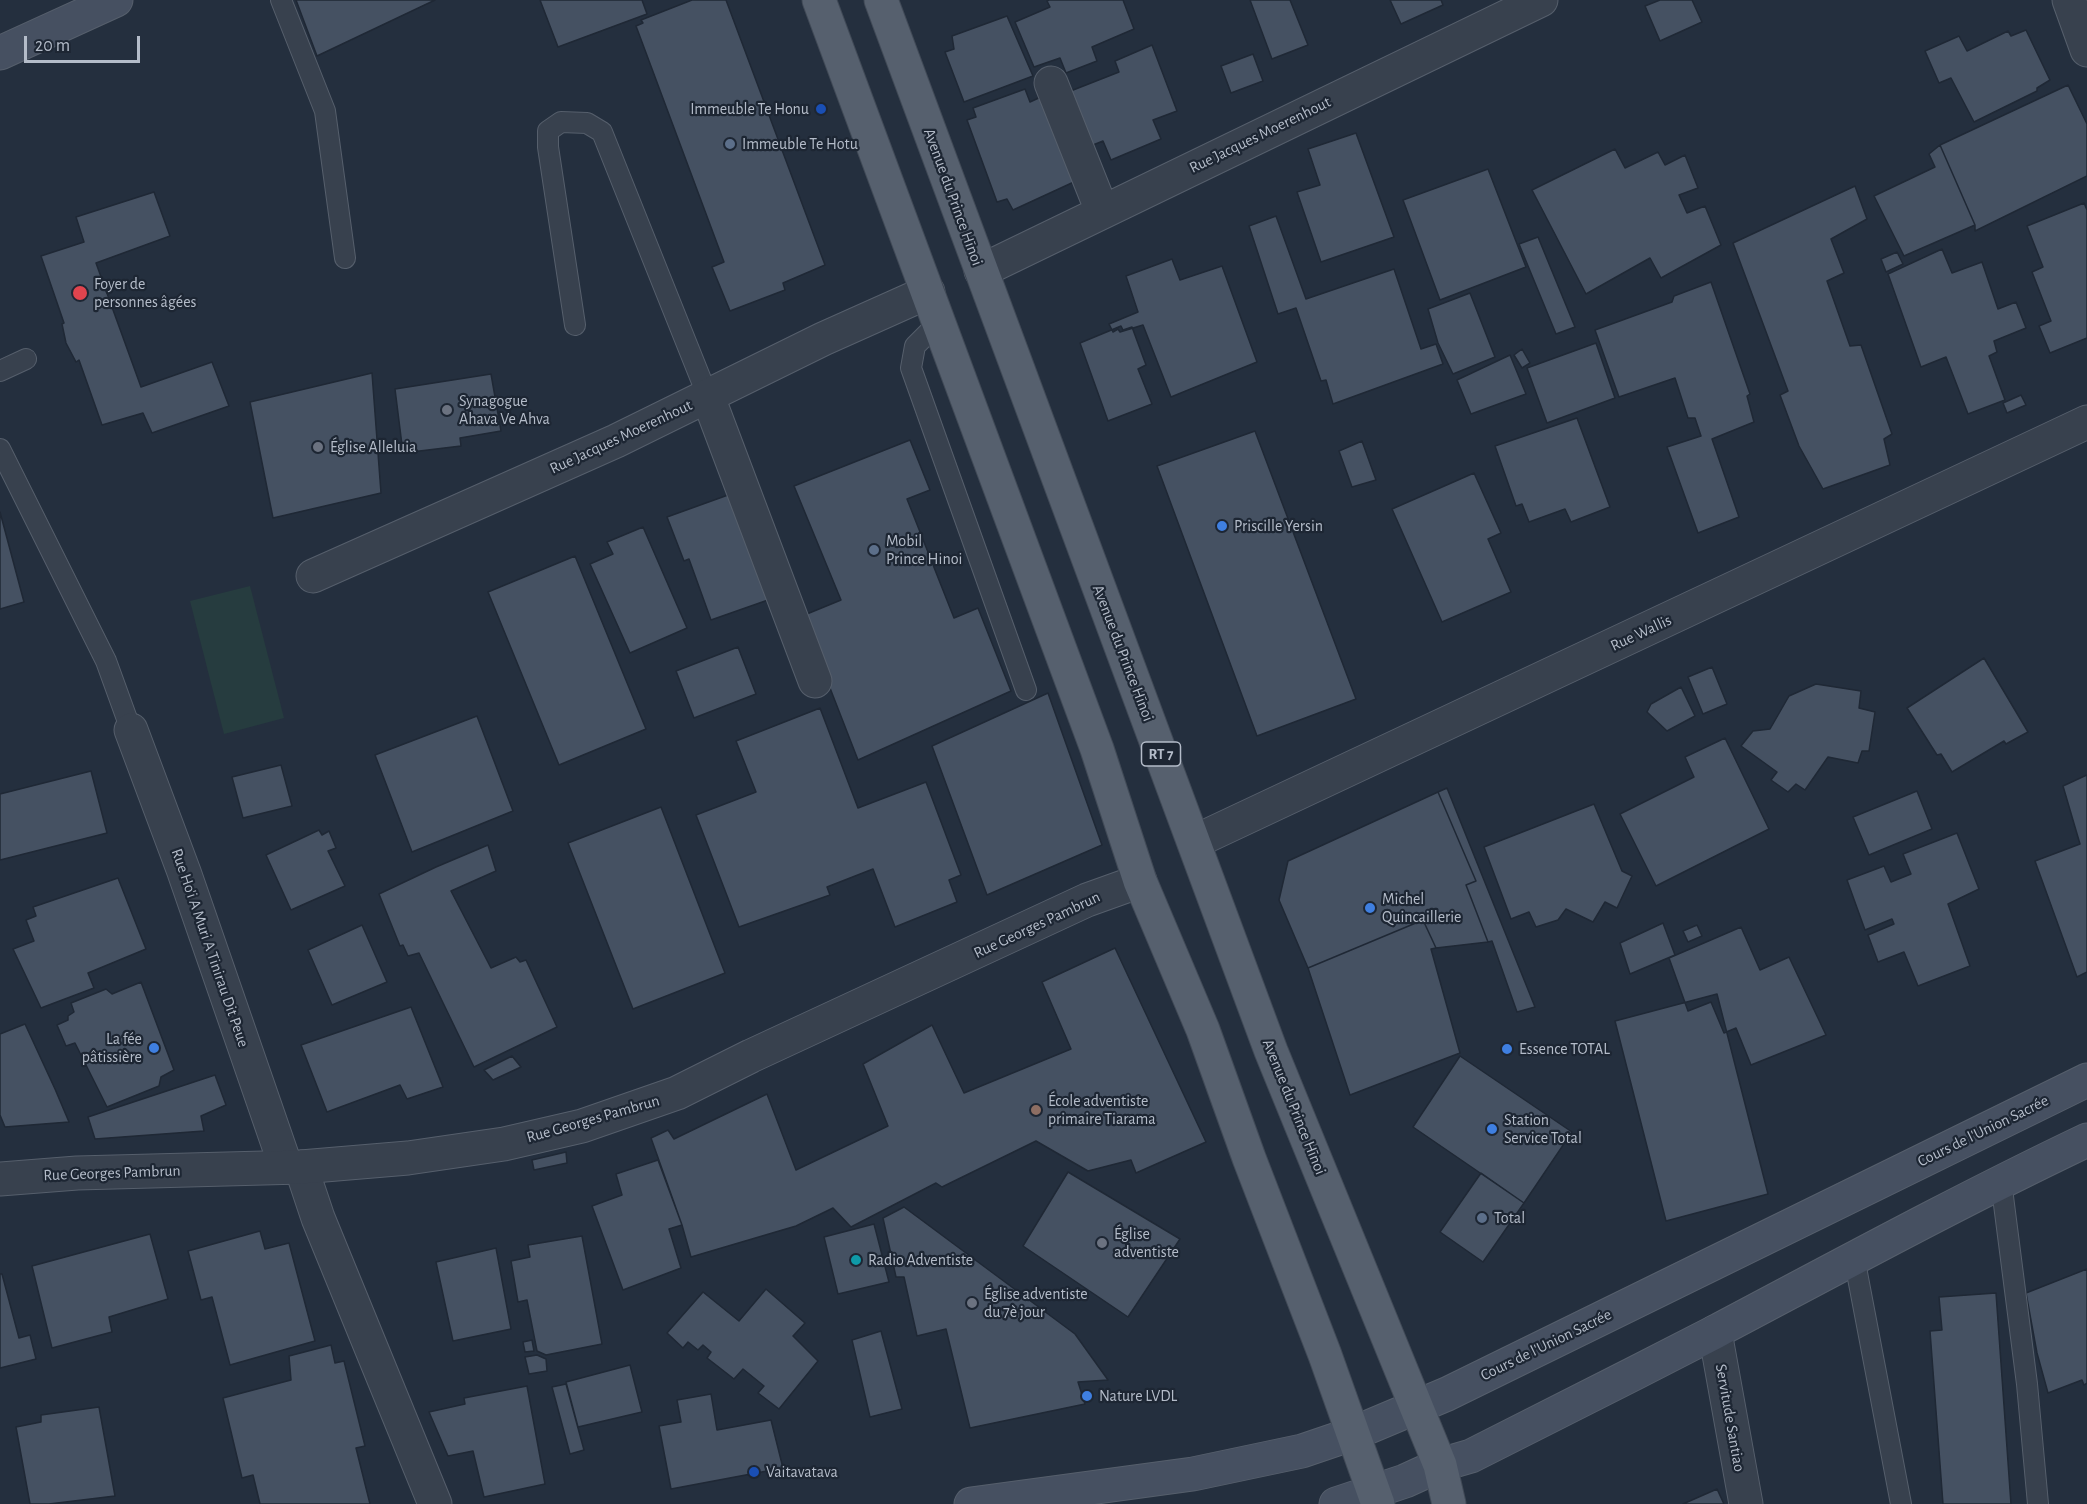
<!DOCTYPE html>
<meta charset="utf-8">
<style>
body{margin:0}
#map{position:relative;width:2087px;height:1504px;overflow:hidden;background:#242f3e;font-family:"Alegreya Sans",sans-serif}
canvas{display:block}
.scale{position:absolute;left:24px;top:36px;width:116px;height:27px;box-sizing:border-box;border:3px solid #b4bcc9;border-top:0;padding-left:8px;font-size:18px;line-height:21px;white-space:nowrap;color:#b4bcc9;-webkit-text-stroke:4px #1d2633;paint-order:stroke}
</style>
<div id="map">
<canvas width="2087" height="1504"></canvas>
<div class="scale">20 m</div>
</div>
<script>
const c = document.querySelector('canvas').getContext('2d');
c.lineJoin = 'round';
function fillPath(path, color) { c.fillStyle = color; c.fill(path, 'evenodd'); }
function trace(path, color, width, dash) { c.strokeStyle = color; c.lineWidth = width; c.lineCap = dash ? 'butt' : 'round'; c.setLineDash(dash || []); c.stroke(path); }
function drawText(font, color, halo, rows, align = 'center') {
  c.font = font + ' "Alegreya Sans",sans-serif'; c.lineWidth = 4.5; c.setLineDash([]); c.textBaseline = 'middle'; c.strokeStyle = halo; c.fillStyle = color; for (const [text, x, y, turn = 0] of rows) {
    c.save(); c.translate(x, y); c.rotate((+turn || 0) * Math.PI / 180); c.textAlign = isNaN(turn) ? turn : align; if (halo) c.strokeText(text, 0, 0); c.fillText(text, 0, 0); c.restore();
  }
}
fillPath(new Path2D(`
 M250 586 284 718 224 734 190 601Z`), '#263c3f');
const building = new Path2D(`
 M296 0H435L317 56Z
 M540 0H642L647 14 558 47Z
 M692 0H726L825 265 783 283 785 290 730 311 712 267 724 262 636 26 643 23 641 20Z
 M1049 0H1123L1134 29 1092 47 1097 61 1066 73 1060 58 1034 67 1015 22 1050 7 1047 1Z
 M1250 0H1290L1308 45 1272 59Z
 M1390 0H1441L1443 5 1401 24Z
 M1660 0H1692L1702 22 1660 41 1645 6Z
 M1007 16 1033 76 964 102 945 52 954 49 952 36Z
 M2026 30 2050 80 2037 88V91L1974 122 1951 78 1939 83 1925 51 1959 36 1967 51 2008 31 2011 36Z
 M1152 45 1177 111 1153 120 1161 139 1111 160 1103 141 1083 149 1063 94 1119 72 1115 61Z
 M1253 54 1263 81 1231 93 1221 66Z
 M2068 85 2087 124V176L1975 231V225L1940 145Z
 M1025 89 1030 102 1043 96 1076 181 1013 210 1007 199 997 202 967 120 976 117 973 108Z
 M1356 133 1394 237 1321 262 1297 192 1320 185 1308 149Z
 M1940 145 1975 225 1904 256 1874 196 1935 167 1929 154Z
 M1615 149 1625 168 1658 152 1665 165 1685 155 1698 188 1679 195 1687 213 1705 206 1721 245 1661 278 1650 258 1586 294 1532 190Z
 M1488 169 1526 267 1440 300 1403 200Z
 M1855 186 1867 219 1831 239 1844 273 1827 281 1850 346 1861 345 1892 434 1884 439 1890 465 1823 489 1799 446 1780 395 1788 391 1733 243Z
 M154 192 170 236 96 263 141 387 212 362 229 406 152 433 143 413 102 425 79 360 76 362 66 343 62 324 64 323 41 256 84 242 76 217Z
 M2084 203 2087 210V338L2050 353 2039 326 2051 321 2032 272 2043 267 2027 226Z
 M1276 216 1306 299 1394 269 1421 349 1436 344 1443 364 1333 404 1326 380 1321 381 1296 308 1278 314 1249 226Z
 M1538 237 1575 327 1556 334 1519 244Z
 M1942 249 1952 273 1982 262 1998 309 2016 302 2026 328 1994 341 1997 352 1989 356 2005 400 1968 414 1946 357 1921 367 1888 274Z
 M1897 252 1903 264 1886 272 1881 259Z
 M1172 259 1180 280 1222 266 1257 362 1171 397 1143 325 1120 332 1118 329 1113 332 1109 324 1138 312 1126 276Z
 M1711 282 1750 394 1747 396 1754 422 1712 439 1739 517 1698 533 1667 447 1701 436 1695 418H1688L1675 378 1619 397 1595 330 1672 302 1674 296Z
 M1470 293 1495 357 1453 374 1438 343 1428 309Z
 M1121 326 1123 330 1132 327 1146 365 1138 369 1152 404 1108 421 1080 343Z
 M1596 343 1615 398 1547 423 1527 368Z
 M1522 349 1530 363 1522 368 1514 355Z
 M1510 355 1526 394 1471 414 1457 380Z
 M372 373 381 493 273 518 250 402Z
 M491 374 501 431 460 438 461 446 403 453 395 389Z
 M2021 395 2026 405 2007 413 2003 403Z
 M1577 418 1610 507 1571 522 1565 509 1529 522 1522 504 1516 506 1495 446Z
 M1255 431 1356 699 1257 736 1157 466Z
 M910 440 930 490 907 499 954 618 978 608 1011 691 858 760 802 616 841 600 794 486Z
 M1362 441 1376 480 1352 487 1339 451Z
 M1474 473 1501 533 1488 539 1511 592 1442 622 1392 509Z
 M728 495 768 600 711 620 689 559 684 561 667 517Z
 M0 512 24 602 0 609Z
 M643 527 687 628 630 653 590 564 613 554 607 542Z
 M575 556 646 729 559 765 488 592Z
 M738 647 756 694 694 718 676 671Z
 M1984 658 2028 732 2006 744 2004 741 1952 772 1941 754 1937 755 1907 708Z
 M1712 667 1727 704 1703 714 1688 677Z
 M1816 684 1861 691 1859 708 1875 712 1869 751H1862L1858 763 1828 757 1805 790 1796 784 1788 792 1771 780 1777 772 1741 746 1753 731 1770 729 1789 696Z
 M1681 687 1695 716 1667 731 1647 712 1651 704Z
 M1048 693 1102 845 987 895 932 746Z
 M820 708 858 808 926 782 961 875 949 880 957 902 895 927 873 869 827 887 830 895 739 927 696 815 756 792 736 741Z
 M477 716 513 811 412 852 375 755Z
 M1725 738 1769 829 1656 886 1620 814 1694 777 1685 757Z
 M281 765 292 806 243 818 232 777Z
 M91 771 107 833 0 860V794Z
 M2087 775V972L2077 977 2035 861 2080 844 2063 786Z
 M1447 788 1535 1007 1517 1012 1492 941 1488 942 1466 885 1476 881 1438 792Z
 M1917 791 1932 829 1869 855 1853 817Z
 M1438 792 1476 881 1466 885 1488 942 1436 948 1423 920 1308 968 1279 900 1288 861Z
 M1594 804 1622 871 1632 876 1617 908 1605 902 1593 922 1566 909 1558 920 1536 927 1529 912 1511 919 1484 847Z
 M661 807 725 973 633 1009 568 843Z
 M319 830 322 835 329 831 336 848 328 851 345 886 291 910 266 855Z
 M1957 833 1979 889 1948 904 1970 966 1918 986 1904 952 1878 962 1868 935 1894 924 1892 919 1865 930 1847 880 1884 866 1891 882 1911 874 1903 854Z
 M488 845 496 871 451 891 491 968 516 957 520 962 526 960 557 1027 474 1067 419 953 408 956 403 945 400 946 379 894 436 867Z
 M118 878 146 949 88 973 94 988 41 1008 13 949 34 941 26 920 36 916 33 907Z
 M1423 920 1436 948 1431 949 1460 1053 1350 1095 1308 968Z
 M1663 923 1675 955 1630 974 1620 943Z
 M362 925 387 982 332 1005 308 950Z
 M1697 925 1702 936 1688 942 1683 931Z
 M1741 927 1760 970 1789 957 1826 1035 1751 1065 1736 1028 1724 1033 1711 1002 1688 1011 1669 958Z
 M1115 948 1206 1142 1136 1173 1131 1160 1088 1171 1036 1141 942 1187 936 1183 851 1227 833 1208 796 1226 691 1257 682 1225 651 1138 668 1130 674 1139 767 1094 796 1170 888 1126 863 1064 932 1025 964 1093 1071 1049 1042 982Z
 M141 982 174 1070 161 1077 159 1086 107 1107 75 1043 66 1046 57 1025 68 1020V1016L74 1012 71 1003 106 989 112 994Z
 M1717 994 1768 1194 1666 1221 1615 1021Z
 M411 1007 443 1087 407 1099 400 1085 327 1112 301 1045Z
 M25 1024 55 1089 69 1122 5 1127 0 1115V1034Z
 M512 1056 521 1067 493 1080 484 1070Z
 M1460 1056 1572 1132 1524 1203 1413 1127Z
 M215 1075 226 1105 201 1116 204 1131 95 1139 88 1117Z
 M566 1152 567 1163 534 1170 532 1160Z
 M658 1160 682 1225 669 1229 681 1268 623 1290 592 1206 622 1195 616 1174Z
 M1068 1172 1180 1239 1128 1317 1023 1246Z
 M1481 1173 1524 1203 1483 1262 1440 1232Z
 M904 1207 1075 1334 1108 1380 1078 1382 1085 1404 970 1428 946 1329 917 1336 904 1277H896L883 1218Z
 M874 1224 889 1282 838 1294 824 1237Z
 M260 1231 265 1249 289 1243 315 1341 230 1365 212 1297 201 1300 188 1251Z
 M150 1234 168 1299 109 1317 112 1332 52 1348 32 1266Z
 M582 1236 602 1344 546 1355 537 1351 527 1300 518 1302 511 1261 530 1257 528 1245Z
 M496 1248 511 1329 453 1341 436 1262Z
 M2087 1269V1383L2084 1385 2082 1380 2048 1393 2037 1353 2026 1293Z
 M0 1274H2L19 1338 30 1335 36 1359 0 1368Z
 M766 1289 805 1323 793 1336 818 1361 779 1409 758 1393 764 1386 743 1369 734 1379 707 1358 711 1352 703 1345 698 1350 688 1342 683 1348 667 1333 703 1292 739 1321Z
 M1996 1293 2011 1504H1943L1930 1331 1942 1330 1939 1297Z
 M881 1331 902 1409 870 1417 852 1340Z
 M532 1340 534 1351 525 1352 523 1342Z
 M331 1345 335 1363 344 1361 365 1446 356 1448 370 1504H260L253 1475 242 1478 223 1398 291 1380 289 1356Z
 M537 1355 546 1359 547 1371 529 1374 525 1357Z
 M630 1365 642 1412 578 1427 566 1382Z
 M566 1384 584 1450 570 1454 552 1387Z
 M527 1386 545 1484 484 1497 473 1451 448 1456 429 1412 465 1404 464 1398Z
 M711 1394 717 1430 771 1420 783 1468 671 1489 659 1426 681 1422 677 1400Z
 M99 1407 115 1496 49 1504H30L16 1427 41 1422V1415Z
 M1717 1489 1724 1504H1683Z`);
fillPath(building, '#455162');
trace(building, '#1f2835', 1.5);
const service = new Path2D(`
 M281 0 325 111 345 258
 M939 322 915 346 911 368 1026 690
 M575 325 548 147V131L561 122 587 123 602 132 708 397
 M0 371 26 359
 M0 449 106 661 131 730
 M2001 1181 2027 1384 2038 1504
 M1854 1257 1901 1504`);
const minor = new Path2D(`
 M2069 0 2087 50
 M1051 83 1102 211
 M981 271 1541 0
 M708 397 815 681
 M313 576 616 441 823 339 928 292
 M131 730 184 872 286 1167
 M1194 842 2087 422
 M301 1167 318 1218 435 1504
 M1715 1332 1746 1504`);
const tertiary = new Path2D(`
 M0 1179 77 1173 301 1167 408 1158 504 1144 582 1126 677 1093 751 1056 1087 900 1140 881`);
const secondary = new Path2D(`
 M0 53 116 0
 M971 1504 1193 1474 1302 1451 1352 1434 1447 1394 2087 1080
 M1336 1504 1405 1481 1440 1465 1471 1456C1552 1415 1634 1374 1715 1332 1838 1267 1961 1200 2087 1140`);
const primary = new Path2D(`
 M819 0 1097 749 1140 881 1203 1030 1249 1158 1325 1355 1378 1504
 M881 0 1271 1051 1440 1465 1449 1504`);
trace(service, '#565f6c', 22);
trace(minor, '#565f6c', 35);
trace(tertiary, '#565f6c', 35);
trace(secondary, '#565f6c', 35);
trace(primary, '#414a57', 35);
trace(service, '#38414e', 20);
trace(minor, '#38414e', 33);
trace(tertiary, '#38414e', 33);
trace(secondary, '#465061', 33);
trace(primary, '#56606e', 33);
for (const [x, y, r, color] of [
 [821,109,6,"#1a4fb4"],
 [730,144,6,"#5c6f8a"],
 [80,293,8,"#e0444e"],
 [447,410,6,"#6b7280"],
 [318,447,6,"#6b7280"],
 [1222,526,6,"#3f7fe0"],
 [874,550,6,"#5c6f8a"],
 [1370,908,6,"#3f7fe0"],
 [154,1048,6,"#3f7fe0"],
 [1507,1049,6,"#3f7fe0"],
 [1036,1110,6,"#8d6e63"],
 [1492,1129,6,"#3f7fe0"],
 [1482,1218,6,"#5c6f8a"],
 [1102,1243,6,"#6b7280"],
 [856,1260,6,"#0f9aa8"],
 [972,1303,6,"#6b7280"],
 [1087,1396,6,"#3f7fe0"],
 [754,1472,6,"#1a4fb4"]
]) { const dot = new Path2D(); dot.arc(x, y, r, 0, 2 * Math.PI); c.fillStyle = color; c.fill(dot); trace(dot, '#1d2633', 2); }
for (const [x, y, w] of [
 [1161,754,39]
]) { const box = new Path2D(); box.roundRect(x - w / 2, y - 12, w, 24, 4.5); c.fillStyle = '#1d2633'; c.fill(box); trace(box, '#b4bcc9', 1.5); }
drawText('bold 15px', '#b4bcc9', null, [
 ["RT 7",1161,754]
]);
drawText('16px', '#b4bcc9', '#1d2633', [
 ["Immeuble Te Honu",809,109,"right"],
 ["Immeuble Te Hotu",742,144],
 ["Foyer de",94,284],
 ["personnes âgées",94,302],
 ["Synagogue",459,401],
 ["Ahava Ve Ahva",459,419],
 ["Église Alleluia",330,447],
 ["Priscille Yersin",1234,526],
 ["Mobil",886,541],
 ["Prince Hinoi",886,559],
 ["Michel",1382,899],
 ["Quincaillerie",1382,917],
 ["La fée",142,1039,"right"],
 ["pâtissière",142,1057,"right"],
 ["Essence TOTAL",1519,1049],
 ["École adventiste",1048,1101],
 ["primaire Tiarama",1048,1119],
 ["Station",1504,1120],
 ["Service Total",1504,1138],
 ["Total",1494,1218],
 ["Église",1114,1234],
 ["adventiste",1114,1252],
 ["Radio Adventiste",868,1260],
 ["Église adventiste",984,1294],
 ["du 7è jour",984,1312],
 ["Nature LVDL",1099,1396],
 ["Vaitavatava",766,1472]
], 'left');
drawText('16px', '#b4bcc9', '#1d2633', [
 ["Rue Jacques Moerenhout",1260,135,-26],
 ["Avenue du Prince Hīnoi",953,197,70],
 ["Rue Jacques Moerenhout",621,437,-25],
 ["Rue Wallis",1641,633,-25],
 ["Avenue du Prince Hīnoi",1123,653,69],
 ["Rue Georges Pambrun",1037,925,-25],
 ["Rue Ho'i A Muri A Tinirau Dit Peue",210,948,71],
 ["Avenue du Prince Hīnoi",1294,1107,68],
 ["Rue Georges Pambrun",593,1119,-16],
 ["Cours de l'Union Sacrée",1983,1131,-26],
 ["Rue Georges Pambrun",112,1173,-2],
 ["Cours de l'Union Sacrée",1546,1345,-26],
 ["Servitude Santiao",1730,1418,80]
]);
</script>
